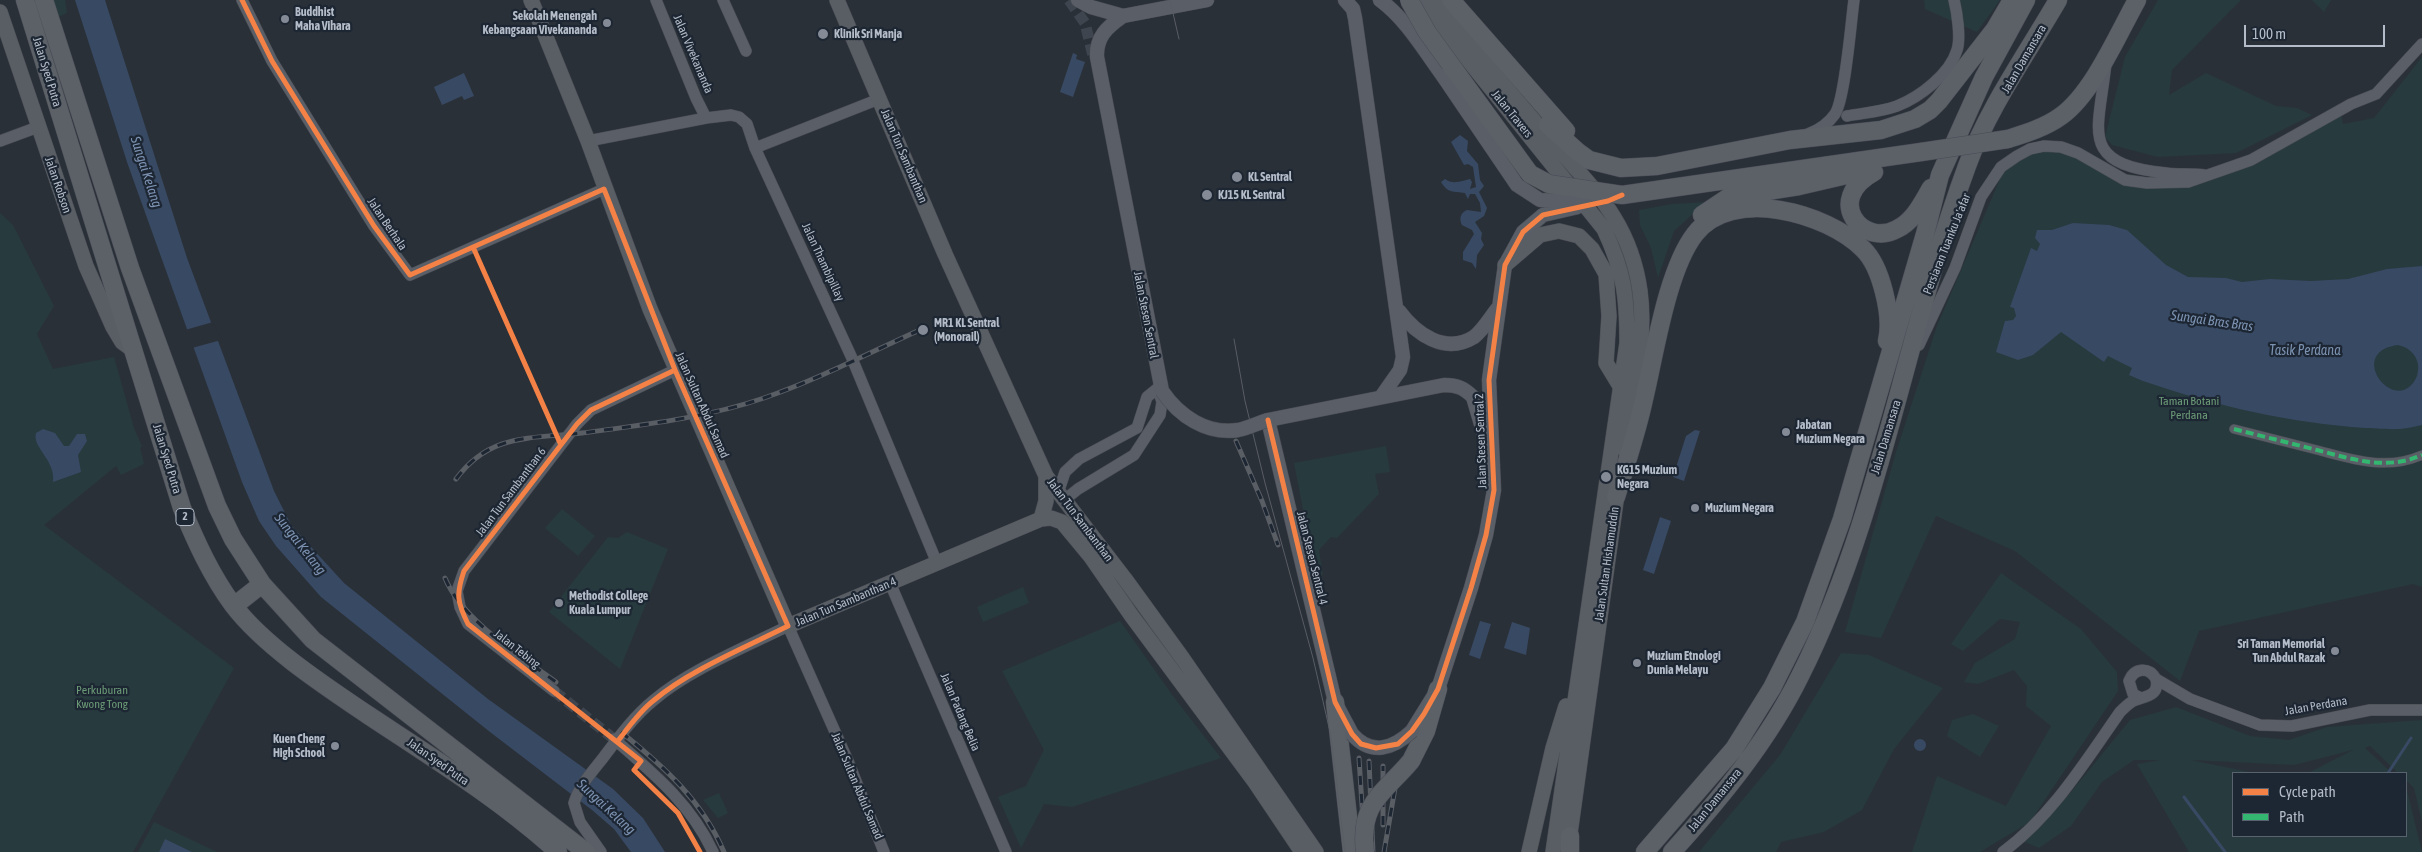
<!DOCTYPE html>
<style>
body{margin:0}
#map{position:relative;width:2422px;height:852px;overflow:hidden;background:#2a3038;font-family:"Asap Condensed",sans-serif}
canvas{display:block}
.legend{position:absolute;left:2232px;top:772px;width:175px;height:65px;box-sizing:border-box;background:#1d2633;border:1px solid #59626f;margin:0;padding:6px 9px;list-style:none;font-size:15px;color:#b4bcc9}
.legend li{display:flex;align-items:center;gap:10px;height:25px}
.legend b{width:25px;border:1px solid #59626f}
.scale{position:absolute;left:2244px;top:25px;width:141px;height:22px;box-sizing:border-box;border:2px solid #b4bcc9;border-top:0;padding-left:6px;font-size:15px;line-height:18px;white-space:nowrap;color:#b4bcc9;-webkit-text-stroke:4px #1d2633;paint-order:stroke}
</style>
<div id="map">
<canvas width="2422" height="852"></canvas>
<ul class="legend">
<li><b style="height:6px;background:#f48246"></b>Cycle path</li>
<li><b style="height:6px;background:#33b770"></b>Path</li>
</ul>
<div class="scale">100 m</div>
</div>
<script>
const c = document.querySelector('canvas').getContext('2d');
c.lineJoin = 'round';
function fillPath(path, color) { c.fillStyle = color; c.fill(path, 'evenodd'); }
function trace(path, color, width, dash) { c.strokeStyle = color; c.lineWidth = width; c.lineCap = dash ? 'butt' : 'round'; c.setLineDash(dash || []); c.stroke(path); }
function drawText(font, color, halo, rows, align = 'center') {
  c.font = font + ' "Asap Condensed",sans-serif'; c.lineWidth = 4.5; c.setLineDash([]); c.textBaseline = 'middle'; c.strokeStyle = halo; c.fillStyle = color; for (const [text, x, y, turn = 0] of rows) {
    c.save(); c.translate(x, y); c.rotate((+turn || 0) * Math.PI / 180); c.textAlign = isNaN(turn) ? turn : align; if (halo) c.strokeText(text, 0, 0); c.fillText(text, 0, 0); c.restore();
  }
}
fillPath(new Path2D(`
 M52 0H65L67 13 56 18Z
 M1924 0H2000L1977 32 1925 9Z
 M2158 0H2241L2172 70 2169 95 2206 73 2276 106 2297 108 2312 115 2236 153 2158 157 2112 145 2105 137 2125 57Z
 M2312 0H2331L2324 12Z
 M2422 57V587L2413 584 2199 631 2180 681 2015 551 1936 516 1881 638 1845 632 1896 452 1937 326 2003 172 2030 153 2052 151 2070 154 2149 188 2192 187 2258 163 2341 113 2343 124 2374 118Z
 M1706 202 1674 231 1658 278 1651 248 1640 225 1639 210 1672 204Z
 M0 213 13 225 54 306 37 334 53 369 114 357 134 428 142 446 140 448 144 464 121 475 116 466 44 525 234 668 133 852H0Z
 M1386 446 1390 472 1375 474 1379 494 1337 538 1331 537 1319 550 1323 575H1318L1315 571 1294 463Z
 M562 509 595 536 578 556 545 528Z
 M627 532 668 549 620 669 549 612 608 537 618 538Z
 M2001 573 2081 629 2117 672 2118 691 2030 822 1980 852H1912L1937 776 2006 806 2051 726 2026 706 2027 686 2014 670 1978 684 1964 682 1975 663 2015 639 2020 622 2000 619 1963 651 1951 644Z
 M1023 587 1029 603 983 622 977 607Z
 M1120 621 1173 696 1221 758 1072 807 1044 804 1021 848 998 797 1026 786 1044 750 1002 671Z
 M1841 653 1869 655 1943 688 1894 749 1862 810 1824 832 1781 842 1776 852H1699L1780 755Z
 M2176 707 2250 736 2289 740 2327 727 2422 720V822L2414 788 2406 780V773H2398L2370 746 2365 748 2392 773H2308L2353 750 2294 765 2191 760 2254 773H2233V836H2406V786L2422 852H2189L2137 764 2160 760H2134L2102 782 2071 826 2039 848 2025 842 2071 792 2130 720Z
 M1973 714 1999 726 1980 757 1947 736 1952 720Z
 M719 793 728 813 718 818 703 800Z
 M154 822 217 852H138Z`), '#273a3e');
fillPath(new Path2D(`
 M75 0H105L187 258 274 491 291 525 344 583 488 699 613 789 643 818 665 852H631L614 829 592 810 490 732 321 597 276 546 259 521 242 482 128 165Z
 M1073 53 1077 55 1076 59 1085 62 1073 97 1060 92Z
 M464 73 474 96 464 100 462 96 442 105 434 87Z
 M1460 135 1468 141 1467 151 1478 164 1480 180 1484 186 1479 192 1487 208 1484 216 1475 222 1482 233 1481 239 1484 245 1477 255 1476 269 1472 263 1463 260V252L1474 234 1472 230 1462 225C1459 219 1460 213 1467 210L1481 212 1480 203 1475 194H1470L1468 199 1465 193C1454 191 1448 194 1441 182L1445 179C1453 185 1462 181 1470 179L1472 182 1470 189 1476 187 1473 167 1468 164 1464 165 1451 142Z
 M2073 223 2109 225 2127 230 2166 265 2188 277 2226 278 2242 282 2270 279 2311 281 2348 279 2387 269 2422 266V425C2398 431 2390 429 2366 428 2290 423 2216 406 2143 381L2129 375 2132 368 2108 356 2104 362 2061 332 2033 355 2018 360 1996 352 2005 321 2013 320 2016 316 2014 308 2010 307 2031 248 2037 251 2040 244 2035 238 2037 230H2052ZM2398 345C2412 348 2422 360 2417 376 2398 420 2343 352 2398 345Z
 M43 429 55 433 64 446H69L77 434H85L87 441 78 455 81 472 53 482C56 460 32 448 36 433Z
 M1695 430 1700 431 1684 481 1673 477 1686 436Z
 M1660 517 1671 521 1654 574 1643 570Z
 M1480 621 1491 624 1480 659 1469 655Z
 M1512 622 1530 628 1526 655 1504 648Z
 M1914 745a6 6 0 1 1 12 0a6 6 0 1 1-12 0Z
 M165 839 192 852H159Z`), '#384963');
fillPath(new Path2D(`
 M213 322 221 340 192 348 185 330Z`), '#2a3038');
trace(new Path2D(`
 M2388 773 2411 738
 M2184 797 2225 852`), '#384963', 3);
trace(new Path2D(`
 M1069 0 1085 23 1094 60
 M554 691 614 739`), '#3f454e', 11, [11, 5.5]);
const pedestrian = new Path2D(`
 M2234 429C2262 436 2289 443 2317 450 2352 459 2386 471 2422 455`);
const minor = new Path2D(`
 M242 0 272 61 374 226 410 275 604 189
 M656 0 696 98 706 118
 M723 0 746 51
 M2106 63C2099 131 2077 164 2166 173 2179 175 2191 173 2204 175
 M1847 116C1863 113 1881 112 1897 106 1920 97 1950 74 1957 50 1961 38 1957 12 1954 0
 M1808 134C1819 130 1828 124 1835 114 1845 99 1851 22 1854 0
 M0 141 38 127
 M588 141 706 118 731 115 739 117 747 124 755 148 851 356 937 563
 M755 148 879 99
 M1919 345 1955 268 1981 197 2001 167 2017 156 2030 149 2044 146 2061 147 2078 153 2125 180 2147 183 2188 182 2251 160 2351 104 2376 94 2422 44
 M1058 493 1065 472 1079 459 1137 428 1147 397 1158 388
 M1063 501 1078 489 1134 455 1160 415 1162 402 1158 389
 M890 583 1006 852
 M2156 679 2190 699 2260 725 2292 726 2370 710H2422
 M554 691 468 624 460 607 457 591 464 571 577 424 591 410 675 370
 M614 739C653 773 691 804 713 852
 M601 852 580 822 574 803C579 786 592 772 603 758 618 738 634 716 654 700 689 670 746 647 788 626L848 761 884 852
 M2003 852C2052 816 2085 762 2120 712 2124 708 2128 704 2133 701 2144 696 2160 697 2156 679 2149 666 2134 668 2129 681L2133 694 2141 698`);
const tertiary = new Path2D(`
 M1078 0 1091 7 1123 16 1207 0
 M1345 0 1353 9 1355 18 1403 357 1400 370 1381 397
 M1380 0C1406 19 1424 50 1443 76
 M1123 16C1107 27 1096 37 1097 57L1162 391
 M1399 311C1416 334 1445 355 1474 337 1483 330 1490 318 1497 309
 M1412 731 1438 689 1471 588 1486 535 1494 490 1489 380 1505 265 1523 232 1543 215
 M1352 734 1335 702 1268 420 1444 385C1457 385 1464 388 1473 397L1493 465`);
const secondary = new Path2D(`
 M531 0 588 141 650 309 788 626 1041 519 1051 518 1062 522 1091 557 1131 615 1255 782 1302 852
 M837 0 945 254 1046 476 1125 579 1183 659 1316 852
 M1420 0 1604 229C1624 272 1627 296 1627 343L1553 852
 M1434 0 1455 27C1486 64 1517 101 1548 137 1592 188 1630 220 1640 291 1647 343 1632 398 1624 449
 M0 12 86 266 113 327 122 342 133 350
 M1505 265 1540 235 1559 231 1579 236 1592 249 1606 274 1609 316 1606 363 1620 386
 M1041 519 1046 501V476
 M1568 848 1618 487
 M1529 852 1553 748 1566 706`);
const primary = new Path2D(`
 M25 0 182 508C196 542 211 575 233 605 264 646 325 686 368 715 433 758 501 800 558 852
 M44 0 130 268 217 506 233 539 262 584 313 640 586 852
 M1451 0 1566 131
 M1548 125 1578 152 1589 160 1621 168 1657 166 1790 140 1881 130 1915 119 1930 110 1939 101 1995 29 2012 0
 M2008 139C2027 133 2046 127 2061 116 2093 93 2118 34 2137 0
 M1874 172C1823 200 1863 248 1897 229 1914 221 1922 203 1931 188
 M1622 195 1921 152
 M1702 215 1729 197 1799 186 1868 170
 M1616 497C1626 464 1637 432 1644 399 1655 353 1667 270 1695 234 1732 186 1827 213 1863 249 1881 266 1893 316 1887 341
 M234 606 262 584
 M1335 702 1352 852
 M1411 761 1426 731 1438 689
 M1570 836V852
 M1645 852 1734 749 1772 688 1805 622 1842 519 1925 234 1940 175 1984 77 2026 0
 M1672 852C1720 799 1768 741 1800 676 1881 515 1905 334 1967 166 1987 110 2028 52 2058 0`);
trace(pedestrian, '#484c53', 10);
trace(minor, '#484c53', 12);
trace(tertiary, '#484c53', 15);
trace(secondary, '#484c53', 16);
trace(primary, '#484c55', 19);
trace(pedestrian, '#5a5e66', 9);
trace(minor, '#5a5e66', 11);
trace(tertiary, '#5a5e66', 14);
trace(secondary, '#595d64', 15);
trace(primary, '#5c6168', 18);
trace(new Path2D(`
 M1170 0 1179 39
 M1234 339 1245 401 1265 483 1313 658 1331 736 1345 852`), '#595d64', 1);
const rail = new Path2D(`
 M1236 441 1262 501 1278 545
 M456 479C490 433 530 439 582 433 642 425 706 418 764 398 819 379 871 352 924 328
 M445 578C462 620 520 656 556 682
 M621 732C663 766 702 800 724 852
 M1359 758 1365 852
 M1369 761 1373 852
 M1383 825V766
 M1384 852 1399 765`);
trace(rail, '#595d64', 5);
trace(rail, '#1d2633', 3, [9]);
const tertiaryBridge = new Path2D(`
 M1443 76 1517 185 1540 200 1563 201 1604 197
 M1543 215 1578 207
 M1162 391C1179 416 1207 435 1238 430 1248 428 1258 423 1268 420
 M1352 734C1371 756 1393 749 1412 731`);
const primaryBridge = new Path2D(`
 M1409 0 1427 32 1530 174 1549 184 1622 195
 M1921 152 2008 139
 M1365 852C1359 803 1383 794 1411 761`);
trace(tertiaryBridge, '#484c53', 15, []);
trace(primaryBridge, '#484c55', 19, []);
trace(tertiaryBridge, '#5a5e66', 14);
trace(primaryBridge, '#5c6168', 18);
trace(new Path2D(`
 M2234 429C2262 436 2289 443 2317 450 2352 459 2386 471 2422 455`), '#33b770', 4, [8, 4]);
trace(new Path2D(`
 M242 0 272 61 374 226 410 275 604 189 675 370 788 626C746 647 688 671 653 701 639 712 628 728 617 742
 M473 247 560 443
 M675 370 591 410 577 424 464 571C456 594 457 602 468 624L641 761 634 770 678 813 700 852
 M1268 420 1335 702 1352 734 1361 744 1376 748 1398 744 1412 731 1424 714 1438 689 1471 588 1486 535 1494 490 1489 380 1505 265 1523 232 1543 215 1608 201 1622 195`), '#f48246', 5);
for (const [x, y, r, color] of [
 [285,19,5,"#848b96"],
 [607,23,5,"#848b96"],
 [823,34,6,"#848b96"],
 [1237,177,6,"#848b96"],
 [1207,195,6,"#848b96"],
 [923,330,6,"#848b96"],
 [1786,432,5,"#848b96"],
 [1606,477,6,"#848b96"],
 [1695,508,5,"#848b96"],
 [559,603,5,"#848b96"],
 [2335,651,5,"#848b96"],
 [1637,663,5,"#848b96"],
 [335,746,5,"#848b96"]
]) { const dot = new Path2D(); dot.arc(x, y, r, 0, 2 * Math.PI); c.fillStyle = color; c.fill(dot); trace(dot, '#1d2633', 2); }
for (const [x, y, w] of [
 [185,517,18]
]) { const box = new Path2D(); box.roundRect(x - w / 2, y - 8.5, w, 17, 4); c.fillStyle = '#1d2633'; c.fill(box); trace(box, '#b4bcc9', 1); }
drawText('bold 11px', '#b4bcc9', null, [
 ["2",185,517]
]);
drawText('bold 12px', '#b4bcc9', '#1d2633', [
 ["Buddhist",295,12],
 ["Maha Vihara",295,26],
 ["Sekolah Menengah",597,16,"right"],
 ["Kebangsaan Vivekananda",597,30,"right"],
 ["Klinik Sri Manja",834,34],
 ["KL Sentral",1248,177],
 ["KJ15 KL Sentral",1218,195],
 ["MR1 KL Sentral",934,323],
 ["(Monorail)",934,337],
 ["Jabatan",1796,425],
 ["Muzium Negara",1796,439],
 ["KG15 Muzium",1617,470],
 ["Negara",1617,484],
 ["Muzium Negara",1705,508],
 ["Methodist College",569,596],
 ["Kuala Lumpur",569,610],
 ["Sri Taman Memorial",2325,644,"right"],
 ["Tun Abdul Razak",2325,658,"right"],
 ["Muzium Etnologi",1647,656],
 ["Dunia Melayu",1647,670],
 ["Kuen Cheng",325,739,"right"],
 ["High School",325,753,"right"]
], 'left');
drawText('12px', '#b4bcc9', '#1d2633', [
 ["Jalan Vivekananda",693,54,67],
 ["Jalan Damansara",2024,59,-60],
 ["Jalan Syed Putra",47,72,73],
 ["Jalan Travers",1512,114,51],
 ["Jalan Tun Sambanthan",904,156,67],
 ["Jalan Robson",58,185,71],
 ["Jalan Berhala",387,224,56],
 ["Persiaran Tuanku Ja'afar",1947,244,-68],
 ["Jalan Thambipillay",823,262,65],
 ["Jalan Stesen Sentral",1146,315,79],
 ["Jalan Sultan Abdul Samad",702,405,66],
 ["Jalan Damansara",1886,437,-73],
 ["Jalan Stesen Sentral 2",1481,441,-92],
 ["Jalan Syed Putra",167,459,73],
 ["Jalan Tun Sambanthan 6",511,492,-53],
 ["Jalan Tun Sambanthan",1080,520,53],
 ["Jalan Stesen Sentral 4",1312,558,76],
 ["Jalan Sultan Hishamuddin",1607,564,-82],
 ["Jalan Tun Sambanthan 4",846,602,-23],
 ["Jalan Tebing",517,649,38],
 ["Jalan Perdana",2316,706,-10],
 ["Jalan Padang Belia",960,712,67],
 ["Jalan Syed Putra",438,762,35],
 ["Jalan Sultan Abdul Samad",857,786,67],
 ["Jalan Damansara",1715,800,-51]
]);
drawText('12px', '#6b9a76', '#1d2633', [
 ["Taman Botani",2189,401],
 ["Perdana",2189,415],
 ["Perkuburan",102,690],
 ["Kwong Tong",102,704]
]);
drawText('italic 14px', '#7c92b1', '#1d2633', [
 ["Sungai Kelang",146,172,72],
 ["Sungai Bras Bras",2212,321,8],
 ["Tasik Perdana",2305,351],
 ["Sungai Kelang",300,544,52],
 ["Sungai Kelang",606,807,43]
]);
</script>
